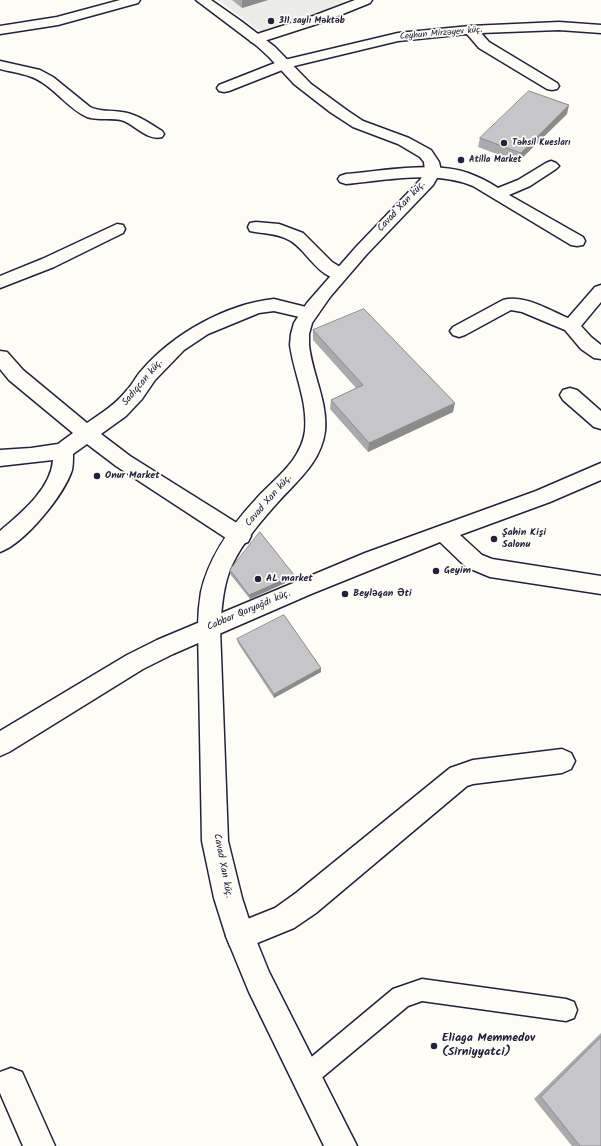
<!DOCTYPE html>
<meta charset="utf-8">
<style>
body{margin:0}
canvas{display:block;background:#fdfcf7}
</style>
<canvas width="601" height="1146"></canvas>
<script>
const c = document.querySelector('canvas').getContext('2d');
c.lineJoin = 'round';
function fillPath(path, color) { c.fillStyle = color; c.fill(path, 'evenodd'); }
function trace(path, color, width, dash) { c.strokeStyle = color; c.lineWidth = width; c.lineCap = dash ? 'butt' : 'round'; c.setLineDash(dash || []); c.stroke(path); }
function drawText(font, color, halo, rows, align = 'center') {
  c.font = font + ' Kalam,sans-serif'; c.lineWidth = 3.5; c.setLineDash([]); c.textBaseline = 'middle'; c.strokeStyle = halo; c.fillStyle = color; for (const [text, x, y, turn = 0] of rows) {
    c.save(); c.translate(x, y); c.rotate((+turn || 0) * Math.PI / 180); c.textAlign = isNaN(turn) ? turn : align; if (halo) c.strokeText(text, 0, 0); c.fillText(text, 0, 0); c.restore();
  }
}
fillPath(new Path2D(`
 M218 0H341L347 4 261 32Z`), '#ecece9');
const service = new Path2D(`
 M422 979 566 999 574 1002 577 1010 574 1018 566 1021 422 1001 408 1006 313 1085 305 1089 297 1085 293 1077 297 1069 393 989Z`);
const minor = new Path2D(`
 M120 0H140L138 3 58 25 0 34V26L57 17Z
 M355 0H372L370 3 323 22 261 42H251L249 39 251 36 313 16Z
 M559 22 601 25V33L559 30 481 33 489 42 557 83 559 86 557 89 552 90 547 89 479 48 467 34 398 41 290 67 229 91 224 92 219 91 217 88 219 85 280 61 398 33 470 26Z
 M0 61 40 70 53 77 90 107C100 112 111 110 122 112 137 114 149 123 162 131L164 134 162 137C148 141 136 126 124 121 113 117 99 121 87 117 71 110 58 93 43 83 31 74 15 73 0 69Z
 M551 161 556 163 559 166 556 169 530 186 509 195 583 237 585 241 583 245 577 246 571 245 473 186C434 170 388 180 346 184L340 182 338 179 340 176 346 174C381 171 435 161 468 173 479 177 489 182 498 188L518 180 546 163Z
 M256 222 279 224 303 233 332 262 345 270 348 274 345 278C321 284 307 249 289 240 276 233 264 234 250 231L248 227 250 223Z
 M117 224 123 225 125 229 123 233 54 267 0 288V276L42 259Z
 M601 285V302L581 326 591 337 601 345V359L594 358 581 349 565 330 522 312 511 310 465 335 459 337 453 335 450 331 453 327 503 300C524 294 549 310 568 318L595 287Z
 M274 299 314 309 317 313 314 317 308 319 274 311 259 313 208 334 184 350 155 380 142 399 126 416 101 434 130 456 248 530 251 536 248 542 240 545 232 542 116 466 87 444 73 454C73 459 73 465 72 470 64 495 25 543 0 552V531C21 513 51 489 53 460L0 466V450L31 448 58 444 73 433 9 380 0 369V351L7 352 23 370 87 423C102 413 116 404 127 390 133 384 136 376 142 370 173 334 226 304 274 299Z
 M570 388 577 390 601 411V429L594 427 563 400 560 395 563 390Z
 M601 463V480L550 502 460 535 482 555 492 559 601 576V594L490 577 466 567 440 542 311 594 173 654 143 669 9 752 0 756V731L127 655 157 640 365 553 536 491Z
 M562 749 571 753 575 761 571 769 562 773 473 784 467 786 316 913 294 928 240 950 230 946 226 936 230 926 275 908 296 893 450 768 473 760Z
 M11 1068 22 1072 55 1146H23L0 1093V1072Z`);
const tertiary = new Path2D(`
 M196 0H211L241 21 275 47 311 84 348 111 363 121 409 138 431 150 439 162 441 171 433 185 367 254 330 297 312 323 309 334V345C312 374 328 402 325 431 321 462 298 480 279 501 261 521 243 542 232 565 223 585 222 606 220 628L228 841 242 898 254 935 269 972 357 1146H324L249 992 226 936 214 898 202 841 198 628C198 616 199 604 201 592 209 556 232 525 256 499 275 478 301 461 305 431 308 401 294 374 290 345L291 334 294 323 307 303 356 247 420 180 425 171 424 162 420 157 398 144 353 127 330 112 294 84 269 57 257 46Z`);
trace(service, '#22223b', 3);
trace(minor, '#22223b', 3);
trace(tertiary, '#22223b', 3);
fillPath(service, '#fdfcf7');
fillPath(minor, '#fdfcf7');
fillPath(tertiary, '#fdfcf7');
fillPath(new Path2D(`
 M232 0H268L242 8Z
 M567 114 518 162 478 147 480 138Z
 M313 330 453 412 368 452 330 409 331 400 356 388 313 340Z
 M230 570 294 575V579L250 599 230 574Z
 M237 639 321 672 274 698 238 643Z
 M601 1033V1146H572L534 1099Z`), '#aaaaac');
fillPath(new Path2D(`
 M242 0H268L242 8Z
 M569 105 567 114 518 162 521 153Z
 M455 403 453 412 368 452 369 443Z
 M294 575V579L250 599 249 595Z
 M321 668V672L274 698V694Z`), '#8b8b8c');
const building = new Path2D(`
 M529 91 569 105 521 153 480 138Z
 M364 309 455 403 369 443 331 400 363 385 313 330Z
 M260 532 294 575 249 595 230 570Z
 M284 615 321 668 274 694 237 639Z
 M601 1037V1146H580L541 1097Z`);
fillPath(building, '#c6c6c8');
trace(building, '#8b8b8c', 1);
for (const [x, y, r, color] of [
 [271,21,4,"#22223b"],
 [504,143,4,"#22223b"],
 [461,160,4,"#22223b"],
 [97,476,4,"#22223b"],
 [494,539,4,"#22223b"],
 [436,571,4,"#22223b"],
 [258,579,4,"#22223b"],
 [345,594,4,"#22223b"],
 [434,1046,4,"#22223b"]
]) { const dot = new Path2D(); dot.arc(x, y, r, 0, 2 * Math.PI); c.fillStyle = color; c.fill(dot); trace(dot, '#fdfcf7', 1.5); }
drawText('bold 9px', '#22223b', '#fdfcf7', [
 ["311 saylı Məktəb",279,21],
 ["Təhsil Kuesları",512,143],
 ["Atilla Market",469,160]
], 'left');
drawText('9px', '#22223b', '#fdfcf7', [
 ["Ceyhun Mirzəyev küç.",441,34,-5]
]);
drawText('10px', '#22223b', '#fdfcf7', [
 ["Cavad Xan küç.",402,207,-47],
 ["Sadıqcan küç.",143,383,-50],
 ["Cavad Xan küç.",269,501,-49],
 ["Cabbar Qaryağdı küç.",249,611,-23],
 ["Cavad Xan küç.",222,866,79]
]);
drawText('bold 10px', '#22223b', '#fdfcf7', [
 ["Onur Market",105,476],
 ["Şahin Kişi",502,533],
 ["Salonu",502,545],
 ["Geyim",444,571],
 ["AL market",266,579],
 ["Beyləqan Əti",353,594]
], 'left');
drawText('bold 12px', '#22223b', '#fdfcf7', [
 ["Eliaga Memmedov",442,1039],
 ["(Sirniyyatci)",442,1053]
], 'left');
</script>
